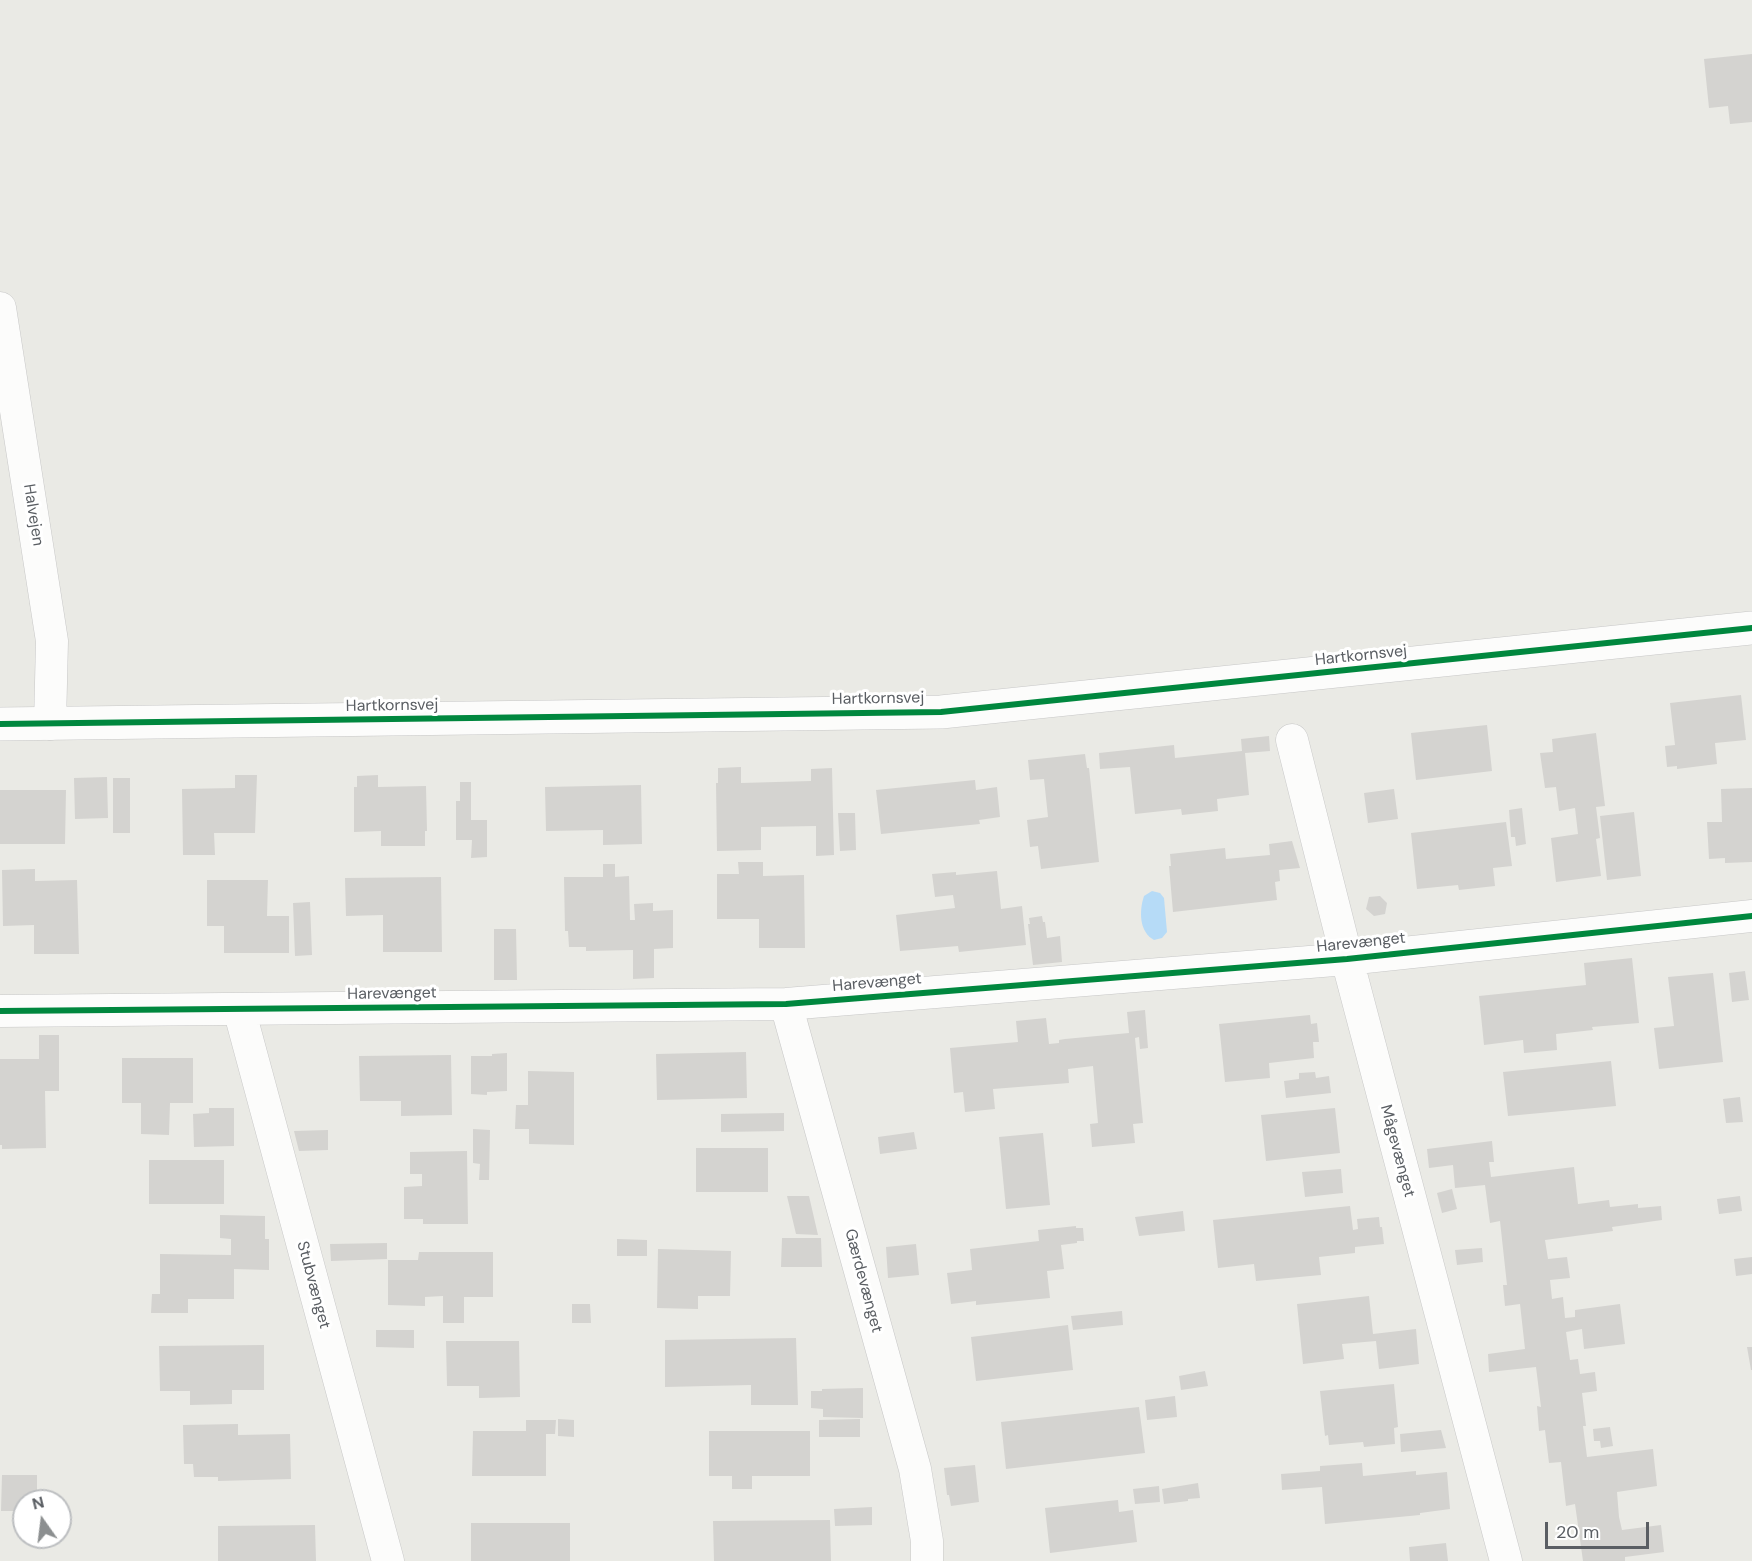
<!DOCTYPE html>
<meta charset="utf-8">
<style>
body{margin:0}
#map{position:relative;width:1752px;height:1561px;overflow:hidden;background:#eaeae5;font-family:"DM Sans",sans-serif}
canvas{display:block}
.north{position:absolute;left:12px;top:1489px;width:60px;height:60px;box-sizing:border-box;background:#fff;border:2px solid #bdbfc1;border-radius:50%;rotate:346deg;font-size:16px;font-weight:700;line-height:24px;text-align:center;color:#5a5e63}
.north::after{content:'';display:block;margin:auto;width:21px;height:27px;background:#8c8f90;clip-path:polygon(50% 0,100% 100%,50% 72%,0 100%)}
.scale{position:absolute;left:1545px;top:1522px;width:104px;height:27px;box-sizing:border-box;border:3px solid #5a5e63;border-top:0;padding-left:8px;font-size:18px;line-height:21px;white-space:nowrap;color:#5a5e63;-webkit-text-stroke:4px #fff;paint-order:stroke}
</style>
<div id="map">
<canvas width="1752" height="1561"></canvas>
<div class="north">N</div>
<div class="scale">20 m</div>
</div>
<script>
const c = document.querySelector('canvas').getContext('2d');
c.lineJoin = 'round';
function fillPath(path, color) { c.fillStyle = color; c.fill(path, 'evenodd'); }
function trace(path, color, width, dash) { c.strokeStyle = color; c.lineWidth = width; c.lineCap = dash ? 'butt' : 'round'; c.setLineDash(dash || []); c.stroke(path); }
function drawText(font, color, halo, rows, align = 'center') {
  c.font = font + ' "DM Sans",sans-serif'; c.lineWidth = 6; c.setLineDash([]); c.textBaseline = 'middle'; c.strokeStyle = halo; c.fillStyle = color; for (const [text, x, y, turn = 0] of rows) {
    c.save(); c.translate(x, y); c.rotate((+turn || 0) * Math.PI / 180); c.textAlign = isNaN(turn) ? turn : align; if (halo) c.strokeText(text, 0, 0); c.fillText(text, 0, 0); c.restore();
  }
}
fillPath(new Path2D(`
 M1152 891 1160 893 1164 898 1167 932 1162 938 1154 940C1139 932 1139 911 1144 896Z`), '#b6dbf7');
fillPath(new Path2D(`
 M1752 54V122L1730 124 1728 106 1709 108 1704 59Z
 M1741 695 1746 740 1715 743 1717 764 1677 769V766L1667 767 1665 746 1675 745 1670 703Z
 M1487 725 1492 771 1416 780 1411 733Z
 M1596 733 1605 806 1596 807 1600 838 1596 839 1601 876 1556 882 1551 838 1578 834 1575 808 1559 811 1556 787 1545 788 1540 753 1553 752 1552 739Z
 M1269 736 1270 751 1245 753 1249 795 1217 799 1218 811 1182 815 1181 809 1135 814 1130 767 1100 769 1099 753 1174 745 1175 758 1242 751 1241 739Z
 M1085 754 1087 768H1089L1099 862 1041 869 1038 846 1030 847 1027 820 1048 817 1044 779 1030 780 1028 760Z
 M741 767V783L811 781V769L832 768 834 855 816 856V826L761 827V850L717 851 716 783H718V768Z
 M235 775H257L255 833H214L215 855H183L182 789 235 788Z
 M378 775V787L426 786 427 831H425V846H381V831L354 832V787H357V776Z
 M107 777 108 818 75 819 74 778Z
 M113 778H130V833H113Z
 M975 780 976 790 997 787 1000 817 979 820 980 824 881 834 876 790Z
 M460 782H471V820H487V857L471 858 472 840H456V801H460Z
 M641 785 642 844 603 845V830L546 831 545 787Z
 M1752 788V862L1725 863V858L1709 859 1707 822H1722L1721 789Z
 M1394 789 1398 819 1368 823 1364 793Z
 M0 790H66L65 844H0Z
 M1522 808 1526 844 1516 846 1515 837H1511L1509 810Z
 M1634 812 1641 876 1607 880 1600 816Z
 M838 813H855L856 850 840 851Z
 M1506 822 1512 866 1493 868 1495 886 1459 890 1458 885 1417 889 1411 833Z
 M1292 841 1300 868 1279 870 1280 881 1275 882 1277 900 1173 912 1169 866H1171L1170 854 1225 848 1226 859 1270 855 1269 844Z
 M738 862H763V876L804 875 805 948H759V919H717V874H739Z
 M603 864H615V877L629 876 630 920H635L634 904 653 903V911L673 910V948L654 949V978L633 979V950L586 951V947H569L568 931H565L564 877H603Z
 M35 869V881L77 880 79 954H34V925L3 926 2 870Z
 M997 871 1001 909 1022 906 1026 945 959 952 958 946 900 951 896 915 955 908 953 895 935 897 932 874 956 872V875Z
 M441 877 442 952H383V915L346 916 345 878Z
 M207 880H268L267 916H289V953H224V926H207Z
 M1380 896 1387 903 1385 914 1374 916 1366 909 1369 897Z
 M310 902 312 955 295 956 293 903Z
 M1042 916 1043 922H1045L1047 938 1060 936 1062 962 1033 965 1028 924H1030L1029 918Z
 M494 929H516L517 980H494Z
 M1632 958 1639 1023 1592 1027 1593 1030 1556 1034 1557 1050 1524 1053 1523 1040 1484 1045 1479 996 1586 985 1584 963Z
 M1745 971 1749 1000 1732 1002 1729 973Z
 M1713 973 1723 1062 1659 1069 1654 1028 1674 1026 1668 977Z
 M1145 1010 1148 1048 1140 1049 1139 1037 1135 1038 1143 1123 1133 1124 1135 1143 1092 1147 1090 1124 1098 1123 1093 1066 1068 1069 1069 1083 993 1089 995 1109 965 1112 963 1092 954 1093 950 1048 1018 1042 1016 1021 1046 1018 1049 1044 1059 1043V1040L1065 1039 1129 1033 1127 1012Z
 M1310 1015 1311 1024 1317 1023 1319 1042H1313L1314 1058 1269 1063 1270 1078 1225 1082 1219 1024Z
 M39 1035H59V1091H45L46 1148 2 1149V1145H0V1059H39Z
 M746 1052 747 1098 657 1100 656 1054Z
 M507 1053V1091L487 1092V1095L471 1094V1056H492V1054Z
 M451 1055 452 1115 401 1116V1101H360L359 1056Z
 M122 1058H193V1103H170L169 1135 141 1134V1103H122Z
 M1611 1061 1616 1106 1508 1116 1503 1072Z
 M528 1071 574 1072V1145L529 1144V1129H515L516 1105H528Z
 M1315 1072 1316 1078 1329 1076 1331 1093 1286 1098 1284 1081 1299 1079V1073Z
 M1740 1097 1743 1122 1726 1123 1723 1099Z
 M209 1108H234V1146L194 1147 193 1114 209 1113Z
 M1335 1108 1340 1153 1266 1161 1261 1115Z
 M784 1113V1131L721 1132V1114Z
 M473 1129 490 1130 489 1180H479L480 1164 473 1163Z
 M328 1130V1150L299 1151 294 1131Z
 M914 1132 917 1149 880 1154 878 1137Z
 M1043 1133 1050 1205 1006 1209 999 1137Z
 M1492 1141 1494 1162H1489L1491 1177 1574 1167 1578 1204 1609 1200 1610 1207 1638 1204V1208L1661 1206 1662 1220 1612 1227 1613 1231 1545 1240 1548 1259 1567 1257 1570 1278 1550 1280 1552 1299 1563 1297 1565 1318 1575 1317V1310L1620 1304 1625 1344 1584 1349 1582 1329 1566 1332 1570 1360 1578 1359 1580 1374 1595 1372 1597 1391 1582 1393 1586 1426H1583L1587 1457 1653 1449 1657 1486 1617 1492 1619 1517 1622 1530 1661 1525 1664 1552 1625 1557V1561H1583L1575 1504 1566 1506 1561 1462 1549 1463 1545 1430 1539 1431 1537 1406 1541 1407 1536 1367 1489 1372 1488 1354 1525 1349 1520 1304 1505 1306 1503 1285H1507L1500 1221 1490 1223 1485 1185 1455 1188 1453 1165 1429 1168 1427 1149Z
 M696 1148H768V1192H696Z
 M467 1151 468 1224H423V1219H404V1187L422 1186V1174H410V1152Z
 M149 1160H224V1204H149Z
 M1341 1169 1343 1193 1305 1197 1302 1172Z
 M1452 1189 1457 1209 1442 1213 1437 1193Z
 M787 1196H809L818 1235 796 1234Z
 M1740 1196 1742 1211 1719 1214 1717 1199Z
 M1350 1206 1353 1230 1358 1229 1357 1219 1379 1217 1380 1227H1382L1384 1244 1355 1247V1253L1319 1257 1321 1275 1256 1281 1254 1264 1218 1268 1213 1220Z
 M1183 1211 1185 1231 1139 1236 1135 1217Z
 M220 1215 265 1216V1239H269V1270L234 1269V1299H188V1313H151L152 1294H160V1254L231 1255V1239L220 1238Z
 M1076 1226V1228H1083L1084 1241H1077V1243L1061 1245 1064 1269 1047 1271 1050 1298 976 1305V1301L951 1304 947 1273 972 1270 970 1249 1039 1241 1038 1230Z
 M782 1238H821L822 1267H781Z
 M617 1239 647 1240V1256H617Z
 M387 1243V1259L331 1261 330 1244Z
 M916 1244 919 1275 888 1278 886 1247Z
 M1482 1248 1483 1262 1457 1265 1455 1250Z
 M658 1249 731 1251 730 1296H698V1309L657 1308Z
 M419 1252H493V1297H464V1323H443V1296L425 1297V1306L388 1305V1260H418Z
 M1752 1257V1274L1736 1276 1734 1259Z
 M1369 1296 1373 1334 1416 1329 1419 1364 1379 1369 1376 1341 1342 1344 1344 1359 1303 1364 1297 1304Z
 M572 1304H590L591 1323H572Z
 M1122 1311 1123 1325 1073 1330 1071 1316Z
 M1068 1325 1073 1370 976 1381 971 1337Z
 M376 1330H414V1348L376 1347Z
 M796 1338 798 1405H751V1385L665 1387V1340Z
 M446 1341H519L520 1397 479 1398V1386H447Z
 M264 1345V1390H232V1404L190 1405V1391H160L159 1346Z
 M1747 1347H1752V1370H1751Z
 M1205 1371 1208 1386 1181 1390 1179 1376Z
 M1394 1384 1398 1427 1394 1428 1395 1444 1364 1447 1363 1442 1329 1445 1328 1435 1325 1436 1320 1391Z
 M863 1388V1418L823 1417V1409L811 1408V1391H822V1389Z
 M1175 1396 1177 1417 1147 1420 1145 1400Z
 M1139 1407 1145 1453 1006 1469 1001 1422Z
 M558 1419 574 1420V1437L558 1436Z
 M860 1419V1437H819V1420Z
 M526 1420H556L555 1434H546V1476H472L473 1431H526Z
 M238 1424V1435L290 1434 291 1479 218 1481V1477H194L193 1464H184L183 1425Z
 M1610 1427 1613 1446 1601 1448 1600 1441H1594L1593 1429Z
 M1441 1430 1446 1448 1401 1452 1400 1434Z
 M709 1431H810V1476H752V1489H732V1476H709Z
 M1362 1463 1363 1476 1416 1471V1475L1447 1472 1450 1509 1420 1513V1515L1325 1524 1322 1487 1282 1490 1281 1474 1320 1471V1466Z
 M975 1465 979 1502 951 1506 949 1495H947L944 1468Z
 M2 1475H37V1501H24V1511H1Z
 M1198 1483 1200 1498 1188 1499V1501L1164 1504 1162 1489Z
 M1159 1486 1160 1502 1135 1504 1133 1489Z
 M1118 1500 1119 1512 1133 1510 1137 1542 1050 1553 1045 1508Z
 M872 1507V1525L835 1526 834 1509Z
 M830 1520 831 1561H714L713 1521Z
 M471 1523H570V1561H471Z
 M315 1525 316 1561H218V1526Z
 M1446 1543 1448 1561H1410L1409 1547Z`), '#d4d3d0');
const minor = new Path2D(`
 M0 308 52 641 50 724
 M1292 740 1347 959 1506 1561
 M786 1004 915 1469 927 1541V1561
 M239 1009 388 1561
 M0 1011 786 1004 1347 959 1752 916`);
const tertiary = new Path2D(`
 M0 724 941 712 1752 628`);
trace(minor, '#c7c7c7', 33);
trace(tertiary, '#c7c7c7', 34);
trace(minor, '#fcfcfb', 32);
trace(tertiary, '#fcfcfb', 33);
trace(new Path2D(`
 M0 724 941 712 1752 628
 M0 1011 786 1004 1347 959 1752 916`), '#00873e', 6);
drawText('16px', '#5a5e63', '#fff', [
 ["Halvejen",33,515,81],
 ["Hartkornsvej",1361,656,-6],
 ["Hartkornsvej",878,699,-1],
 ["Hartkornsvej",392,706,-1],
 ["Harevænget",1361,943,-6],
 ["Harevænget",877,983,-5],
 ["Harevænget",392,994,-1],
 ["Mågevænget",1397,1151,75],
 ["Gærdevænget",863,1281,75],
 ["Stubvænget",313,1285,75]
]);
</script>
